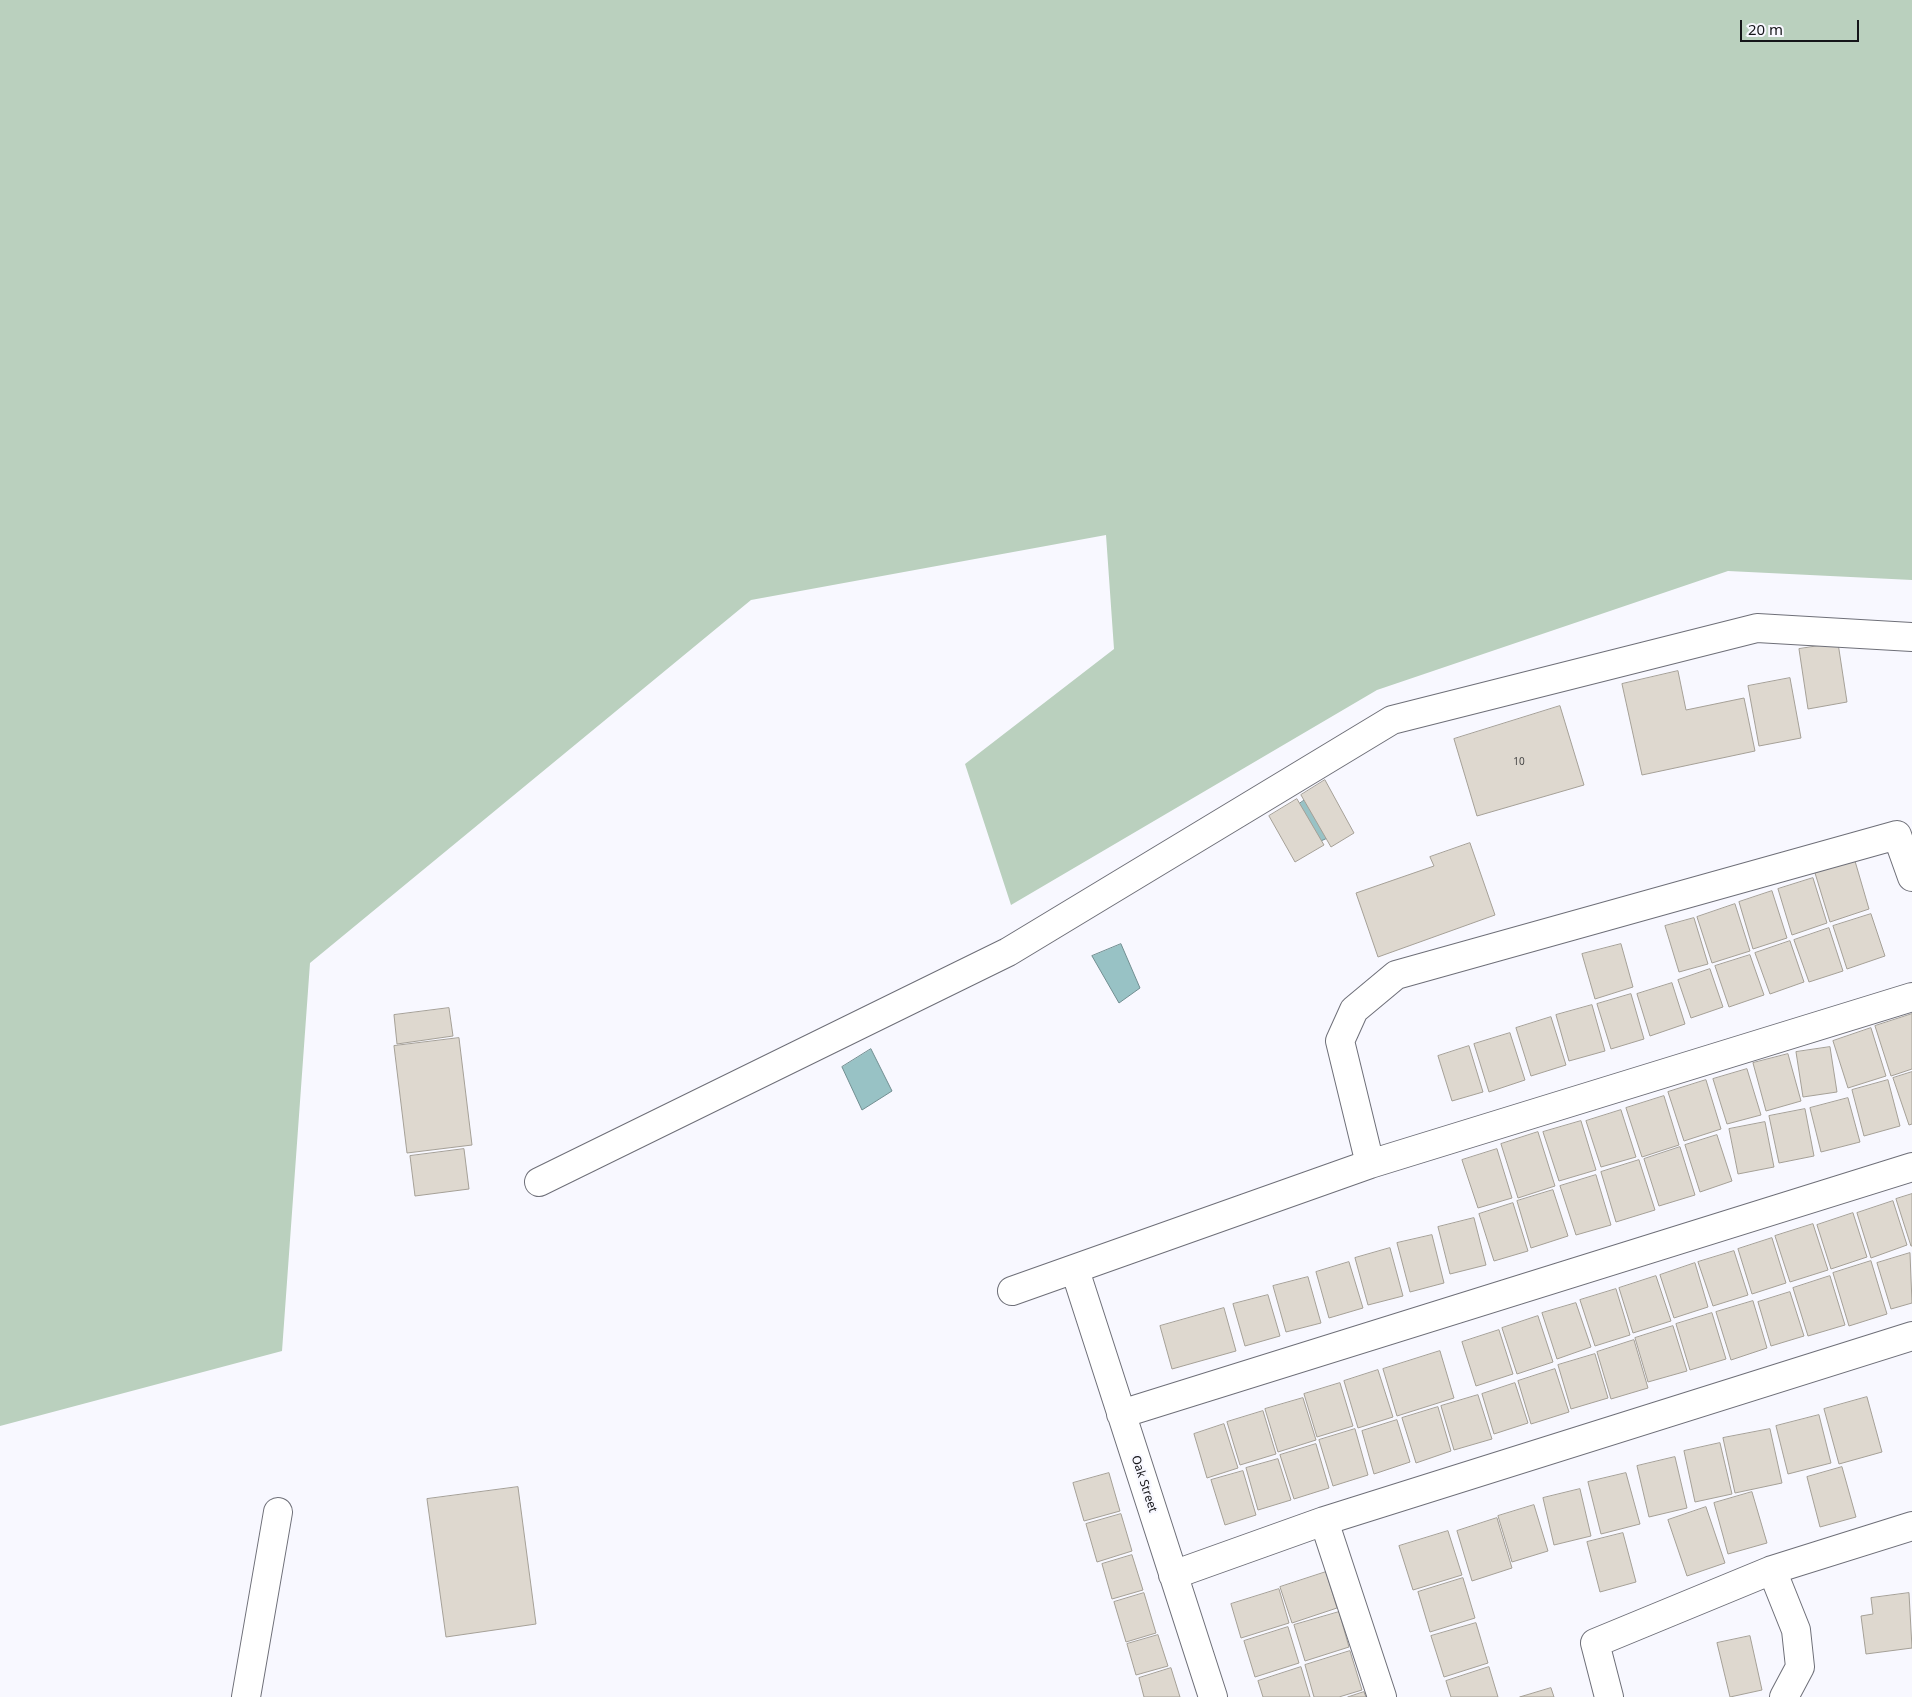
<!DOCTYPE html>
<style>
body{margin:0}
#map{position:relative;width:1912px;height:1697px;overflow:hidden;background:#f8f8ff;font-family:"Noto Sans",sans-serif}
canvas{display:block}
.scale{position:absolute;left:1740px;top:20px;width:119px;height:22px;box-sizing:border-box;border:2px solid #151519;border-top:0;padding-left:6px;font-size:15px;line-height:18px;white-space:nowrap;color:#151519;-webkit-text-stroke:4px #f8f8ff;paint-order:stroke}
</style>
<div id="map">
<canvas width="1912" height="1697"></canvas>
<div class="scale">20 m</div>
</div>
<script>
const c = document.querySelector('canvas').getContext('2d');
c.lineJoin = 'round';
function fillPath(path, color) { c.fillStyle = color; c.fill(path, 'evenodd'); }
function trace(path, color, width, dash) { c.strokeStyle = color; c.lineWidth = width; c.lineCap = dash ? 'butt' : 'round'; c.setLineDash(dash || []); c.stroke(path); }
function drawText(font, color, halo, rows, align = 'center') {
  c.font = font + ' "Noto Sans",sans-serif'; c.lineWidth = 4.5; c.setLineDash([]); c.textBaseline = 'middle'; c.strokeStyle = halo; c.fillStyle = color; for (const [text, x, y, turn = 0] of rows) {
    c.save(); c.translate(x, y); c.rotate((+turn || 0) * Math.PI / 180); c.textAlign = isNaN(turn) ? turn : align; if (halo) c.strokeText(text, 0, 0); c.fillText(text, 0, 0); c.restore();
  }
}
fillPath(new Path2D(`
 M0 0H1912V580L1728 571 1377 690 1011 905 965 764 1114 649 1106 535 751 600 310 963 282 1351 0 1426Z`), '#bad0be');
const water = new Path2D(`
 M1312 795 1337 834 1309 846 1289 811Z
 M1121 944 1140 988 1119 1003 1092 956Z
 M871 1049 892 1091 862 1110 842 1067Z`);
fillPath(water, '#98c2c5');
trace(water, '#718e91', 1);
const building = new Path2D(`
 M1838 643 1847 702 1808 709 1799 649Z
 M1678 671 1686 710 1744 698 1755 751 1642 775 1622 684Z
 M1790 678 1801 738 1759 746 1748 686Z
 M1560 706 1584 785 1477 816 1454 739Z
 M1325 780 1354 833 1331 847 1301 795Z
 M1297 799 1324 845 1295 862 1269 816Z
 M1470 843 1495 915 1378 957 1356 893 1434 866 1430 857Z
 M1855 861 1869 909 1830 922 1815 873Z
 M1813 878 1827 923 1792 935 1778 889Z
 M1772 891 1787 938 1753 949 1739 902Z
 M1735 904 1750 951 1712 963 1697 917Z
 M1871 914 1885 956 1847 969 1833 926Z
 M1694 918 1708 964 1679 972 1665 926Z
 M1829 928 1843 971 1809 982 1794 940Z
 M1790 941 1804 982 1770 994 1755 953Z
 M1621 944 1633 987 1595 999 1582 954Z
 M1750 955 1764 995 1729 1007 1715 966Z
 M1710 969 1723 1007 1691 1018 1678 980Z
 M1672 983 1685 1024 1650 1036 1637 994Z
 M1631 994 1644 1039 1611 1049 1597 1004Z
 M1592 1005 1605 1051 1569 1061 1556 1015Z
 M449 1008 453 1036 397 1044 394 1015Z
 M1912 1014V1069L1891 1076 1875 1026Z
 M1551 1017 1566 1065 1531 1076 1516 1028Z
 M1871 1028 1886 1076 1848 1088 1833 1041Z
 M1510 1033 1525 1080 1489 1092 1474 1044Z
 M459 1038 472 1145 407 1153 394 1046Z
 M1469 1046 1483 1092 1452 1101 1438 1056Z
 M1830 1047 1837 1092 1803 1097 1796 1052Z
 M1788 1054 1801 1101 1766 1111 1753 1063Z
 M1747 1069 1761 1115 1727 1124 1713 1079Z
 M1912 1072V1124L1909 1125 1893 1078Z
 M1706 1080 1721 1129 1684 1141 1668 1092Z
 M1888 1080 1900 1126 1864 1136 1852 1090Z
 M1664 1096 1679 1145 1642 1157 1626 1108Z
 M1848 1098 1860 1142 1821 1152 1810 1108Z
 M1805 1109 1814 1156 1779 1163 1769 1116Z
 M1621 1110 1636 1157 1601 1167 1586 1121Z
 M1581 1121 1596 1170 1559 1181 1543 1132Z
 M1765 1122 1774 1167 1738 1174 1729 1129Z
 M1538 1132 1555 1186 1518 1198 1501 1144Z
 M1717 1135 1732 1181 1700 1192 1685 1145Z
 M1680 1147 1695 1195 1659 1206 1644 1159Z
 M464 1149 469 1189 415 1196 410 1156Z
 M1497 1149 1512 1198 1478 1208 1462 1160Z
 M1639 1160 1655 1210 1616 1222 1601 1172Z
 M1596 1175 1611 1225 1576 1235 1560 1186Z
 M1553 1190 1568 1236 1531 1248 1517 1201Z
 M1912 1194V1246H1911L1896 1199Z
 M1893 1201 1907 1245 1871 1258 1857 1213Z
 M1513 1203 1528 1251 1494 1261 1479 1214Z
 M1853 1213 1867 1257 1831 1269 1817 1225Z
 M1474 1218 1486 1265 1450 1274 1438 1227Z
 M1813 1224 1828 1270 1790 1282 1775 1236Z
 M1432 1235 1444 1283 1410 1292 1397 1243Z
 M1772 1238 1786 1283 1752 1294 1738 1249Z
 M1390 1248 1403 1296 1368 1305 1355 1258Z
 M1734 1251 1748 1295 1713 1306 1698 1262Z
 M1910 1253 1912 1303 1891 1309 1877 1263Z
 M1871 1261 1887 1314 1849 1326 1833 1273Z
 M1349 1262 1363 1308 1329 1318 1316 1272Z
 M1695 1263 1708 1307 1674 1318 1660 1275Z
 M1656 1276 1671 1321 1633 1333 1619 1288Z
 M1830 1276 1845 1325 1808 1336 1793 1288Z
 M1308 1277 1321 1323 1286 1332 1273 1286Z
 M1616 1289 1630 1335 1595 1346 1580 1300Z
 M1790 1292 1804 1336 1771 1346 1758 1302Z
 M1268 1295 1280 1336 1245 1346 1233 1304Z
 M1753 1301 1767 1348 1731 1360 1716 1312Z
 M1576 1303 1591 1347 1557 1359 1542 1313Z
 M1224 1308 1236 1351 1172 1369 1160 1326Z
 M1712 1313 1726 1359 1690 1370 1676 1324Z
 M1538 1316 1553 1362 1517 1374 1502 1328Z
 M1673 1326 1687 1371 1648 1382 1635 1338Z
 M1499 1330 1513 1374 1476 1386 1462 1342Z
 M1634 1340 1648 1388 1611 1399 1597 1352Z
 M1440 1351 1454 1398 1397 1416 1383 1369Z
 M1595 1354 1608 1398 1571 1409 1558 1365Z
 M1555 1369 1569 1412 1531 1424 1518 1381Z
 M1378 1370 1393 1417 1358 1428 1344 1381Z
 M1340 1383 1353 1426 1317 1437 1304 1394Z
 M1515 1383 1528 1423 1494 1434 1482 1394Z
 M1478 1395 1492 1439 1454 1450 1441 1406Z
 M1867 1397 1882 1452 1839 1464 1824 1409Z
 M1303 1398 1316 1440 1278 1452 1265 1409Z
 M1438 1407 1451 1451 1416 1463 1402 1418Z
 M1263 1411 1276 1454 1240 1465 1227 1422Z
 M1819 1415 1831 1463 1788 1474 1776 1426Z
 M1397 1420 1410 1462 1374 1474 1362 1431Z
 M1224 1424 1238 1468 1207 1478 1194 1434Z
 M1355 1429 1368 1475 1333 1486 1319 1440Z
 M1770 1429 1782 1483 1735 1493 1723 1438Z
 M1720 1443 1732 1494 1695 1502 1684 1451Z
 M1316 1444 1329 1488 1294 1499 1280 1455Z
 M1675 1457 1687 1508 1649 1517 1637 1466Z
 M1278 1459 1291 1500 1258 1510 1246 1468Z
 M1842 1467 1856 1517 1820 1527 1807 1477Z
 M1243 1471 1256 1515 1225 1525 1211 1480Z
 M1109 1473 1120 1511 1084 1521 1073 1483Z
 M1626 1473 1640 1524 1601 1534 1588 1482Z
 M518 1487 536 1624 446 1637 427 1499Z
 M1580 1489 1591 1536 1554 1545 1543 1498Z
 M1752 1492 1767 1543 1728 1554 1714 1503Z
 M1534 1505 1548 1551 1512 1562 1498 1516Z
 M1706 1507 1725 1563 1687 1576 1668 1520Z
 M1121 1514 1132 1551 1097 1562 1086 1524Z
 M1497 1518 1512 1568 1472 1581 1457 1531Z
 M1448 1531 1462 1575 1413 1590 1399 1546Z
 M1623 1533 1636 1582 1600 1592 1587 1542Z
 M1132 1555 1143 1590 1112 1599 1102 1564Z
 M1326 1572 1337 1608 1292 1623 1280 1587Z
 M1463 1578 1475 1618 1430 1632 1418 1592Z
 M1279 1589 1289 1623 1241 1638 1231 1604Z
 M1144 1593 1156 1633 1126 1642 1114 1602Z
 M1909 1593 1912 1648 1866 1654 1861 1616 1873 1614 1871 1598Z
 M1339 1612 1349 1647 1305 1661 1294 1625Z
 M1476 1623 1488 1663 1444 1677 1431 1636Z
 M1288 1627 1299 1663 1255 1677 1244 1641Z
 M1158 1635 1168 1666 1136 1675 1127 1644Z
 M1750 1636 1762 1690 1730 1697 1717 1643Z
 M1350 1651 1362 1690 1339 1697H1314L1305 1665Z
 M1301 1667 1310 1697H1263L1258 1681Z
 M1489 1667 1498 1697H1451L1446 1681Z
 M1171 1668 1180 1697H1144L1139 1678Z
 M1551 1688 1554 1697H1520Z
 M1364 1692 1366 1697H1348Z`);
fillPath(building, '#ded8cf');
trace(building, '#a5a097', 1);
const minor = new Path2D(`
 M1370 1164 1340 1041 1354 1010 1396 975 1897 835 1912 877
 M539 1182 1008 952 1392 720 1757 628 1912 637
 M1075 1270 1213 1697
 M1012 1291 1370 1164 1912 997
 M1121 1414 1912 1167
 M1324 1521 1382 1697
 M1772 1570 1796 1630 1800 1667 1784 1697
 M1173 1575 1324 1521 1912 1336
 M246 1697 278 1512
 M1609 1697 1595 1643 1772 1570 1912 1526`);
trace(minor, '#6e6f78', 30);
trace(minor, '#fff', 28);
drawText('10px', '#474646', null, [
 ["10",1519,762]
]);
drawText('12px', '#151519', '#f8f8ff', [
 ["Oak Street",1144,1484,72]
]);
</script>
